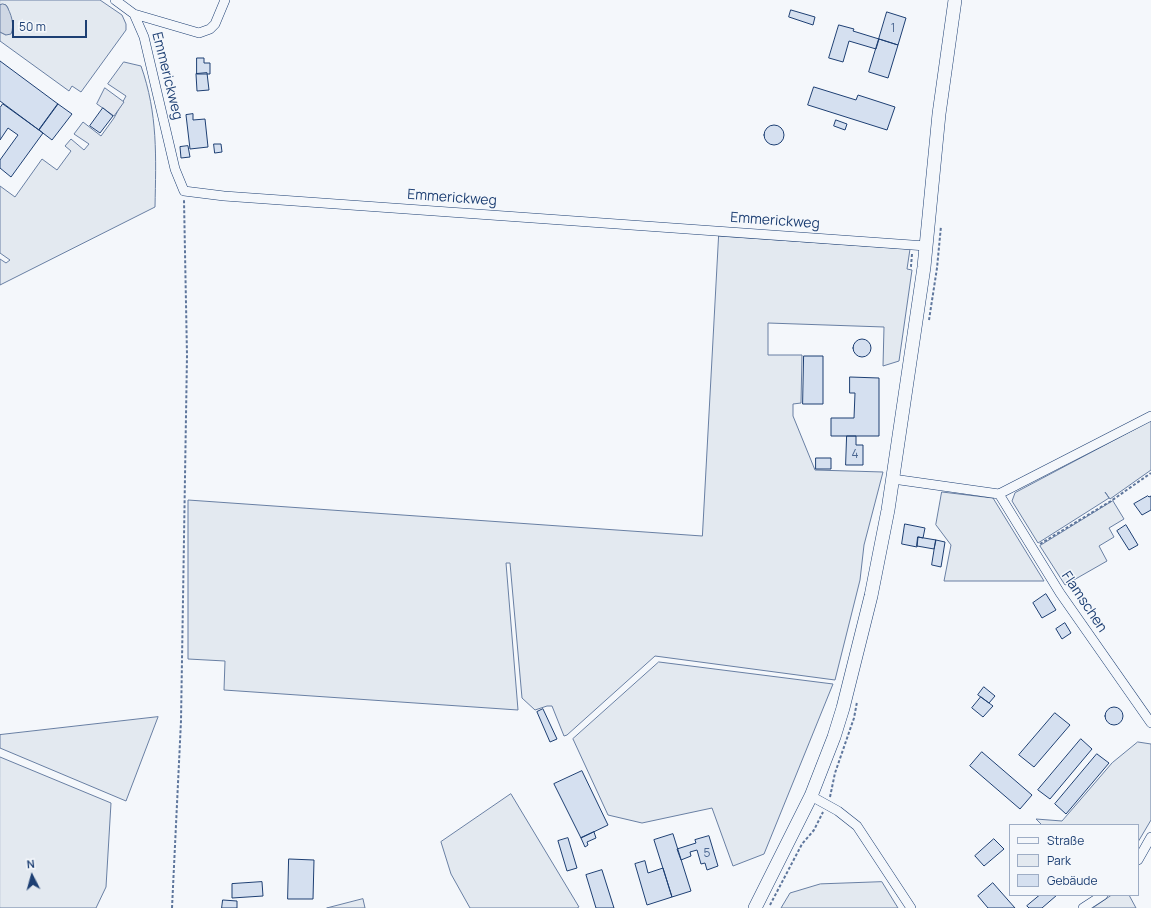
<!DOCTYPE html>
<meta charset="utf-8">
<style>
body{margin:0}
#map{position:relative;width:1151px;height:908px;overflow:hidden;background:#f4f7fb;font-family:Manrope,sans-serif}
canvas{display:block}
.legend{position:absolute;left:1009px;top:824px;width:130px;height:72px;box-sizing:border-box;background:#f4f7fb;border:1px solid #9eadc5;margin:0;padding:5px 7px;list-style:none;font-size:12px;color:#1d3f73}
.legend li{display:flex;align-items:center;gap:8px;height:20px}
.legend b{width:20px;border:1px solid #9eadc5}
.north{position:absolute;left:12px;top:856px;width:40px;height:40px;-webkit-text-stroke:3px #f4f7fb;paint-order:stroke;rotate:354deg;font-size:11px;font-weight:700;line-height:16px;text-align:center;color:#1d3f73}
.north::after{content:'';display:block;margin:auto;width:14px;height:18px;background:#1d3f73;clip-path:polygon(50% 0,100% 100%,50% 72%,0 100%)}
.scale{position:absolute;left:12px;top:20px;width:75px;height:18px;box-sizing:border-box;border:2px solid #1d3f73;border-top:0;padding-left:5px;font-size:12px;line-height:14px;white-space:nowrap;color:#1d3f73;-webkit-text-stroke:3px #f4f7fb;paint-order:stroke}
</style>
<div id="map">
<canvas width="1151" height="908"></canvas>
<ul class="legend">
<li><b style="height:5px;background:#f4f7fb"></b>Straße</li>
<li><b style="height:11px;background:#e3e9f0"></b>Park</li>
<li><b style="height:11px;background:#d5e0f0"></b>Gebäude</li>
</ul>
<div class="north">N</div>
<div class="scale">50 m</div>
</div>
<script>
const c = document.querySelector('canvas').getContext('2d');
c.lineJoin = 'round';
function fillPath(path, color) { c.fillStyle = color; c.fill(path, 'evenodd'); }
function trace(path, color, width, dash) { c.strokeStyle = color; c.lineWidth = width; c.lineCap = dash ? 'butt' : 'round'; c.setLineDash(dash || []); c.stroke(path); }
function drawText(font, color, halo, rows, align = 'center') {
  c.font = font + ' Manrope,sans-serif'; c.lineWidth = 3; c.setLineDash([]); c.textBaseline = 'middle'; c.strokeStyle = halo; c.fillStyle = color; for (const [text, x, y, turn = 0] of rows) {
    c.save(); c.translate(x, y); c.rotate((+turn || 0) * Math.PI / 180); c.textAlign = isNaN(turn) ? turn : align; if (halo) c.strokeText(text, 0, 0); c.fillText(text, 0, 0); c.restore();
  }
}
const green = new Path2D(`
 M0 0H100L122 15 126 24V30L81 92 72 86 69 91 0 41V32L6 35 8 8 6 5H0Z
 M124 62 141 66C158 114 156 157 155 207L0 285V259L6 263 10 260 0 253V186L15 197 42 159 57 170 71 151 65 146 71 139 84 150 89 144 74 134 83 122 101 136 114 118 126 96 108 84Z
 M719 236 910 249 907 269 912 270 899 361 883 366 884 327 768 323V355H802L801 403 793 404V416L815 470 883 472 864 545 860 580 835 680 655 656 567 735 564 736 552 706H547L535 710 522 698 510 563H506L518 710 224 690 225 661 188 659V500L702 536Z
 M1151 421V470L1110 499 1105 492 1109 498 1038 543 1012 501 1015 493Z
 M942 492 993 498 1044 581H944L951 545 936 525Z
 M1113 501 1124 519 1109 528 1114 537 1099 546 1107 561 1065 585 1040 546Z
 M659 662 833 684 764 854 733 866 712 808 642 823 608 815 573 739Z
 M158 717 126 801 0 748V735Z
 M1138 742 1151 744V820L1138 842V825H1042L1036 819 1062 821 1112 763Z
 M0 757 111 803 106 887 96 908H0Z
 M511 794 579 907 577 908H470L451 874 441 842Z
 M882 882 898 908H781L790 893 820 884Z
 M1112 895H1129L1136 908H1093Z
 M363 899 365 908H327Z`);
fillPath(green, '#e3e9f0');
trace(green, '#687fa3', 1);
const parking = new Path2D(`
 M105 88 124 102 114 116 97 104Z`);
fillPath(parking, '#e3e8f0');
trace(parking, '#687fa3', 1);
const water = new Path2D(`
 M3 4 6 5C11 13 15 25 11 34L6 35 0 32V5Z`);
fillPath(water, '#cfd7e4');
trace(water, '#687fa3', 1);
const building = new Path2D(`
 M791 10 815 17 813 25 789 17Z
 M887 12 906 18 898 45 879 39Z
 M839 25 854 29 853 31 879 39 876 49 849 41 843 62 829 58Z
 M879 39 898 45 888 78 869 72Z
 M197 58H204V63H210V74H197Z
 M0 61 58 104 39 130 0 101Z
 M207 73 209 90 197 91 196 74Z
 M814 87 856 100 858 95 895 107 887 130 808 105Z
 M3 104 43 133 11 177 0 168V160L18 135 8 128 0 140V108Z
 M58 104 72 114 52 140 39 130Z
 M103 108 113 116 100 133 90 126Z
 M193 114V120L205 119 208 147 190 149 186 115Z
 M836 120 847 124 845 130 834 126Z
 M764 135a10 10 0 1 1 20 0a10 10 0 1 1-20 0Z
 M214 144H221L222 152 215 153Z
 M188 146 190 157 181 158 180 147Z
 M853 348a9 9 0 1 1 18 0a9 9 0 1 1-18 0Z
 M804 356H823V404H803Z
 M850 377 879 378V436H831V418H854L855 393H850Z
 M847 436H856V445H863V465H846Z
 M816 458H831V469H816Z
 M1148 496 1149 497 1151 496V510L1142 515 1134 504Z
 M905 524 925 528 923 538 918 537 917 547 902 544Z
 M1126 525 1138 545 1129 550 1117 531Z
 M918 537 936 540 934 549 917 546Z
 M936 540 945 542 941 567 932 565Z
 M1046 594 1056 610 1042 618 1033 603Z
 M1065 623 1071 633 1062 639 1056 629Z
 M984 687 995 696 989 703 978 695Z
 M981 697 993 706 983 717 972 708Z
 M1105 716a9 9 0 1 1 18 0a9 9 0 1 1-18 0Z
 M543 709 557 739 550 742 537 712Z
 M1055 713 1070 725 1034 767 1019 755Z
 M1081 739 1092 749 1050 799 1038 790Z
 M982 752 1032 795 1020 809 970 766Z
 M1097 754 1109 763 1066 814 1055 804Z
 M582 771 608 825 581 838 554 784Z
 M594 832 596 838 587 842 588 845 585 847 581 838Z
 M673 834 691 891 672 897 654 840Z
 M709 836 718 866 707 870 705 863 701 864 697 850 690 852 691 856 681 860 677 849 696 843 695 840Z
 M568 838 577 868 567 871 558 841Z
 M994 839 1004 849 984 866 975 856Z
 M289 859 314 860 313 899H288Z
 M645 861 648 873 663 868 672 897 647 905 635 864Z
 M602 870 614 908H596L586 875Z
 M262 882 263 896 232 898V884Z
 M993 883 1015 908H988L978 896Z
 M1040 895H1057L1042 908H1029L1027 906Z
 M223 900 237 901V908H222Z`);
fillPath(building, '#d5e0f0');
trace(building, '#1d3f73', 1);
const street = new Path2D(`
 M115 0 134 14 144 37 175 169 184 191 224 196 926 246
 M134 14 199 33 210 29 215 24 225 0
 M893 479 999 494 1060 593 1151 723
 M999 494 1151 416
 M811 796 838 811 857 826 911 908
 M1138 860 1151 837
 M1083 908 1103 895`);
const secondary = new Path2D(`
 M755 908 811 796 834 737 843 708 871 596 888 510 924 267 939 114 955 0`);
trace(street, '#1d3f73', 10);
trace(secondary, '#1d3f73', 14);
trace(new Path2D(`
 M912 254 911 266H913
 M929 320 937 268 941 226
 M1040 544 1111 501 1151 473
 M830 797 835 773 854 718 857 702
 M770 905 802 844 814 830 823 812
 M172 908 181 721 187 355 184 200`), '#5e769c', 2, [3, 2]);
trace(street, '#f4f7fb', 9);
trace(secondary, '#f4f7fb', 13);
drawText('12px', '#4b6792', null, [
 ["1",893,29],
 ["4",855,455],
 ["5",707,854]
]);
drawText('14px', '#1d3f73', '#f4f7fb', [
 ["Emmerickweg",167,76,76],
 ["Emmerickweg",452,198,4],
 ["Emmerickweg",775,221,4],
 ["Flamschen",1084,602,56]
]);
</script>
